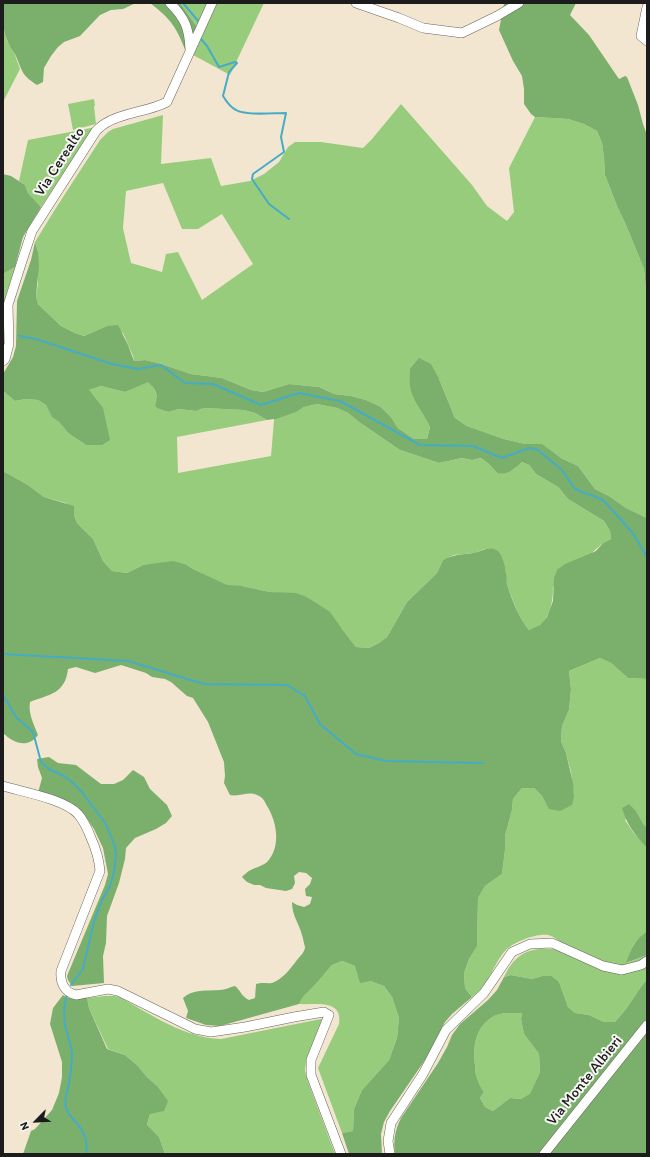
<!DOCTYPE html>
<style>
body{margin:0}
#map{position:relative;width:650px;height:1157px;overflow:hidden;background:#f3e6d1;font-family:Itim,sans-serif}
canvas{display:block}
.frame{position:absolute;inset:0;border:4px solid #1c1c1c;pointer-events:none}
.north{position:absolute;left:16px;top:1101px;width:40px;height:40px;-webkit-text-stroke:3px #f6f6f2;paint-order:stroke;rotate:246deg;font-size:11px;font-weight:700;line-height:16px;text-align:center;color:#1c1c1c}
.north::after{content:'';display:block;margin:auto;width:14px;height:18px;background:#1c1c1c;clip-path:polygon(50% 0,100% 100%,50% 72%,0 100%)}
</style>
<div id="map">
<canvas width="650" height="1157"></canvas>
<div class="frame"></div>
<div class="north">N</div>
</div>
<script>
const c = document.querySelector('canvas').getContext('2d');
c.lineJoin = 'round';
function fillPath(path, color) { c.fillStyle = color; c.fill(path, 'evenodd'); }
function trace(path, color, width, dash) { c.strokeStyle = color; c.lineWidth = width; c.lineCap = dash ? 'butt' : 'round'; c.setLineDash(dash || []); c.stroke(path); }
function drawText(font, color, halo, rows, align = 'center') {
  c.font = font + ' Itim,sans-serif'; c.lineWidth = 4; c.setLineDash([]); c.textBaseline = 'middle'; c.strokeStyle = halo; c.fillStyle = color; for (const [text, x, y, turn = 0] of rows) {
    c.save(); c.translate(x, y); c.rotate((+turn || 0) * Math.PI / 180); c.textAlign = isNaN(turn) ? turn : align; if (halo) c.strokeText(text, 0, 0); c.fillText(text, 0, 0); c.restore();
  }
}
fillPath(new Path2D(`
 M180 3H207L197 27 182 6Z
 M215 3H264L230 75 193 55Z
 M3 27 7 41 15 55 20 69 3 102Z
 M94 99 95 106H94L96 124 73 130 68 104Z
 M401 104 472 185 487 206 507 221 514 212 509 168 535 117 568 119 584 124 597 131 602 143 604 157 605 175 617 206 626 225 644 269 647 300V518L626 508 609 496 595 489 578 466 561 458 542 445 525 444 504 439 467 426 455 418 439 379 411 390C417 403 425 414 430 427L427 439H414L398 428 391 417 381 407 366 400 351 396 334 394 319 387 289 384 263 392 251 390 222 378 191 374 158 363 145 360 134 361 133 356 123 333 107 326 84 336 75 333 61 326 38 304 36 296 38 284V252L35 242 54 211 100 140 108 132 113 129 163 115 161 164 211 158 221 186 250 181 264 174 279 162 288 147 295 142H321L363 148 372 139ZM163 183 182 229H198L222 214 253 264 202 300 178 252 166 254 162 272 131 263 123 228 126 191Z
 M96 127 91 132 41 207 28 193 25 185 19 181 28 140Z
 M15 267 5 298 3 338V274Z
 M148 381C157 390 157 397 159 409L168 412 179 409 196 411 204 408 244 410 255 413 267 420 177 437 178 473 271 456 274 420 295 412 304 407 317 404 337 408 348 413 359 422 400 450 439 463 462 458 472 460 481 458 489 464 497 473 513 470 522 462 529 465 536 474 558 487 568 499 604 521 610 531 611 539 603 543 553 587C553 600 551 615 541 624 538 627 533 628 529 630L524 624 518 613 506 583V572L498 552 494 549H485L474 553 454 555 443 560 437 573 407 602 387 637 379 643 369 648 356 647 342 629 318 605 307 597 270 592 242 586H227L193 569 187 565 155 564 143 565 127 573 112 571 103 561 93 539 77 523 74 515 66 503 44 497 28 485 3 471V391L15 401 26 399 38 400 46 405 52 416 59 422 68 433 86 445 89 390 101 386 125 392Z
 M600 658 611 663 628 678 647 679V827L644 825 636 811 625 820 633 832 647 848V931C634 941 631 947 627 963L647 955V980L643 984 626 1009 615 1022H604L589 1015 575 1013 568 1007 559 982 542 976 532 979 511 975 504 977C519 945 539 947 571 951 566 947 557 938 551 936 541 931 513 942 506 950 497 959 493 972 486 982 483 988 477 993 472 997L465 988 464 973 469 959 477 945 478 898 485 886 502 874 505 850V836L512 810 513 799 522 788H534L542 796 550 809 574 797 571 772 566 753 561 741 562 726 569 710 571 689 569 671Z
 M342 961 355 966 370 981 384 986 392 997 399 1018 397 1038 389 1060 362 1090 354 1109 353 1131 342 1133 318 1068 339 1024C343 999 316 1005 299 1004L303 997 315 985 332 965Z
 M105 996H115L121 998C152 1015 185 1038 221 1039L326 1018V1020L306 1062 305 1070 308 1082 335 1154H165L159 1137 147 1126 157 1086 147 1077 137 1065 125 1055 108 1049 89 1008 87 998Z
 M522 1013 521 1019 524 1034 539 1054 540 1072 530 1095 521 1099 510 1098 493 1111 485 1107 480 1098 484 1092C482 1089 480 1086 478 1084 476 1078 475 1071 475 1065 473 1046 475 1027 494 1016 502 1012 513 1013 522 1013Z`), '#98cc7d');
fillPath(new Path2D(`
 M3 3H136L123 9 111 10 100 15 80 36 64 42 58 47 51 56 44 68 43 82 37 85C22 75 23 73 16 56 13 51 9 46 7 40 2 28 3 16 3 3Z
 M150 3H180L197 27 186 52C177 28 171 19 150 3Z
 M502 3H576L570 15 589 35 619 79 625 76 627 77 638 105 643 124 647 135V300L644 269 626 225 617 206 605 175 604 157 602 143 597 131 584 124 568 119 535 117 531 114 524 104V89L522 76 513 61 499 30 504 4Z
 M3 174 11 176 25 185 28 193 41 207 23 237 15 267 3 274Z
 M35 242 38 252 39 266 36 296 38 304 61 326 75 333 84 336 107 326 118 325 128 345 134 361 145 360 158 363 191 374 222 378 251 390 263 392 289 384 319 387 334 394 351 396 366 400 381 407 391 417 398 428 414 439H427L430 427C425 415 415 404 411 391 409 384 410 375 410 369L419 358 431 364 439 379 455 418 467 426 504 439 525 444H542L561 458 578 466 595 489 609 496 626 508 647 518V679L628 678 611 663 600 658 569 671 571 689 569 710 562 726 561 741 566 753 573 783 574 797 572 805 560 811 549 809 542 796 534 788H522L513 799 512 810 505 836V850L502 874 485 886 478 898 477 946 469 959 464 973 465 988 472 997 452 1014 445 1022 427 1057 390 1111 384 1122 381 1134 382 1154H349L342 1133 353 1131 354 1109 362 1090 389 1060 397 1038 399 1018 392 997 384 986 370 981 360 983 355 966 342 961 332 965 315 985 303 997 299 1004 220 1026 206 1025 186 1018 188 1011 183 998C193 989 206 991 220 990 225 990 230 987 235 986 241 991 241 996 249 1000L255 998 256 984C263 982 267 984 272 983 283 979 290 969 297 960 300 956 305 952 305 947 304 944 303 938 302 935 299 923 292 916 292 902L297 905 304 907 310 904 312 897 306 896 305 889 310 884 312 878 306 873 299 872 294 876 295 883 292 889 286 891 266 888 260 885H254L247 882 242 877C244 875 247 872 249 871 255 867 264 866 268 861 281 846 277 822 267 806 265 802 263 797 257 795 248 791 240 797 230 795L224 783 225 776 224 762 208 722 193 698 187 696 171 682 165 679 152 677 146 673 121 665 95 673 76 667 68 669C65 694 50 694 30 702 28 714 34 724 38 735 28 749 13 743 3 733V471L28 485 44 497 74 506V515L77 523 93 539 103 561 112 571 127 573 143 565 173 561 187 565 193 569 227 585 242 586 270 592 296 593 307 597 330 612 342 629 356 647 369 648 379 643 387 637 407 602 437 573 443 560C454 554 461 555 473 553 480 552 487 547 494 549 502 551 505 566 506 573 507 577 506 581 507 585 512 599 519 619 529 630L540 625 547 617 553 601 554 578 557 570 565 564 596 551 603 543 611 539 610 531 604 521 568 499 558 487 536 474 529 465 522 462C513 470 509 475 497 473L489 464 481 458 472 460 462 458 439 463 400 450 359 422 348 413 337 408 317 404 304 407 296 412 274 420V419L267 420 255 413 244 410 204 408 196 411 179 409 168 412 159 409 155 406C159 396 156 389 148 382L125 392 101 386 89 390 103 408 110 440 102 445H86L68 433 59 422 52 417 46 405 38 400 26 399 15 401 3 391V374L13 357 16 346 17 301 31 260Z
 M49 757 58 763 76 765 101 784H114L123 780 133 770 144 777 150 789 167 805 172 816 166 823 156 829 135 838 126 848 125 859 119 883 107 916 106 943 103 956 104 983 72 986 68 980 67 976 105 885 108 874 103 848 94 829 84 814 68 802 38 793 42 778 38 767 37 759Z
 M629 804 636 811 644 825 647 827V848C635 835 627 825 622 808Z
 M647 931V955L626 963C631 949 634 940 647 931Z
 M511 975 532 979 542 976H551L559 982 568 1007 575 1013 589 1015 604 1022H615L626 1009 643 984 647 980V1154H395C393 1141 395 1130 401 1118L438 1063 447 1047 452 1035 460 1024 488 1000 497 990 504 977ZM522 1013 521 1019 524 1034 539 1054 540 1072 530 1094 521 1099 510 1098 493 1111 485 1107 480 1098 484 1092C482 1089 480 1086 479 1084 476 1078 475 1071 475 1065 473 1046 475 1027 494 1016 502 1012 513 1013 522 1013Z
 M63 995 68 998H87L89 1008 107 1049 125 1055 137 1065 147 1077 157 1086 168 1101 164 1111 150 1114 147 1125 159 1137 165 1154H23L31 1131 35 1129 52 1110 59 1093 62 1077V1062L50 1024 53 1008Z`), '#7ab06c');
trace(new Path2D(`
 M183 3 199 22
 M201 39 207 46 219 67 235 62 237 63 229 72 223 96C226 101 230 107 236 110 246 116 273 113 286 113L281 137 284 152 253 174 252 179 269 204 289 219
 M19 336 36 339 112 364 138 369 161 365 185 383 213 384 261 405 299 393 340 401 420 445 473 446 502 458 529 448 538 450 562 470 575 489 603 500 632 532 647 557
 M3 654 128 661 204 684 287 685 305 696 320 724 356 754 386 761 483 763
 M3 695 16 717 33 732 41 762 49 769 64 776 72 782 81 791 106 824 115 847 116 855 114 872 110 886 102 900 94 921 83 969 71 985
 M67 995C64 1005 63 1018 66 1029 68 1038 72 1046 72 1056 72 1065 70 1075 69 1083 67 1091 64 1101 66 1108 68 1115 74 1119 78 1125 85 1133 88 1144 86 1154`), '#46acc5', 2);
const minor = new Path2D(`
 M170 3C185 18 189 28 190 49
 M356 3 399 18 423 28 462 33 497 16 519 3
 M647 7 641 36 647 41
 M3 361 5 359 9 344 8 305 22 261 32 231 96 131C99 128 102 125 106 123 124 112 148 112 167 102L212 3
 M3 786C23 792 64 799 78 814 84 821 88 830 91 838 96 849 99 859 100 871L61 971C60 982 64 992 76 995L108 989 118 991 195 1029 211 1032 245 1027 294 1017 324 1012 329 1015 311 1060V1075L341 1154
 M390 1154 388 1141 391 1123 423 1074 446 1030 484 993 512 952 530 944 552 943 603 966 622 970 641 965 647 961
 M544 1154 647 1025`);
trace(minor, '#67635b', 10);
trace(minor, '#fff', 9);
drawText('15px', '#1c1c1c', '#f6f6f2', [
 ["Via Cerealto",60,162,-57],
 ["Via Monte Albieri",585,1081,-51]
]);
</script>
